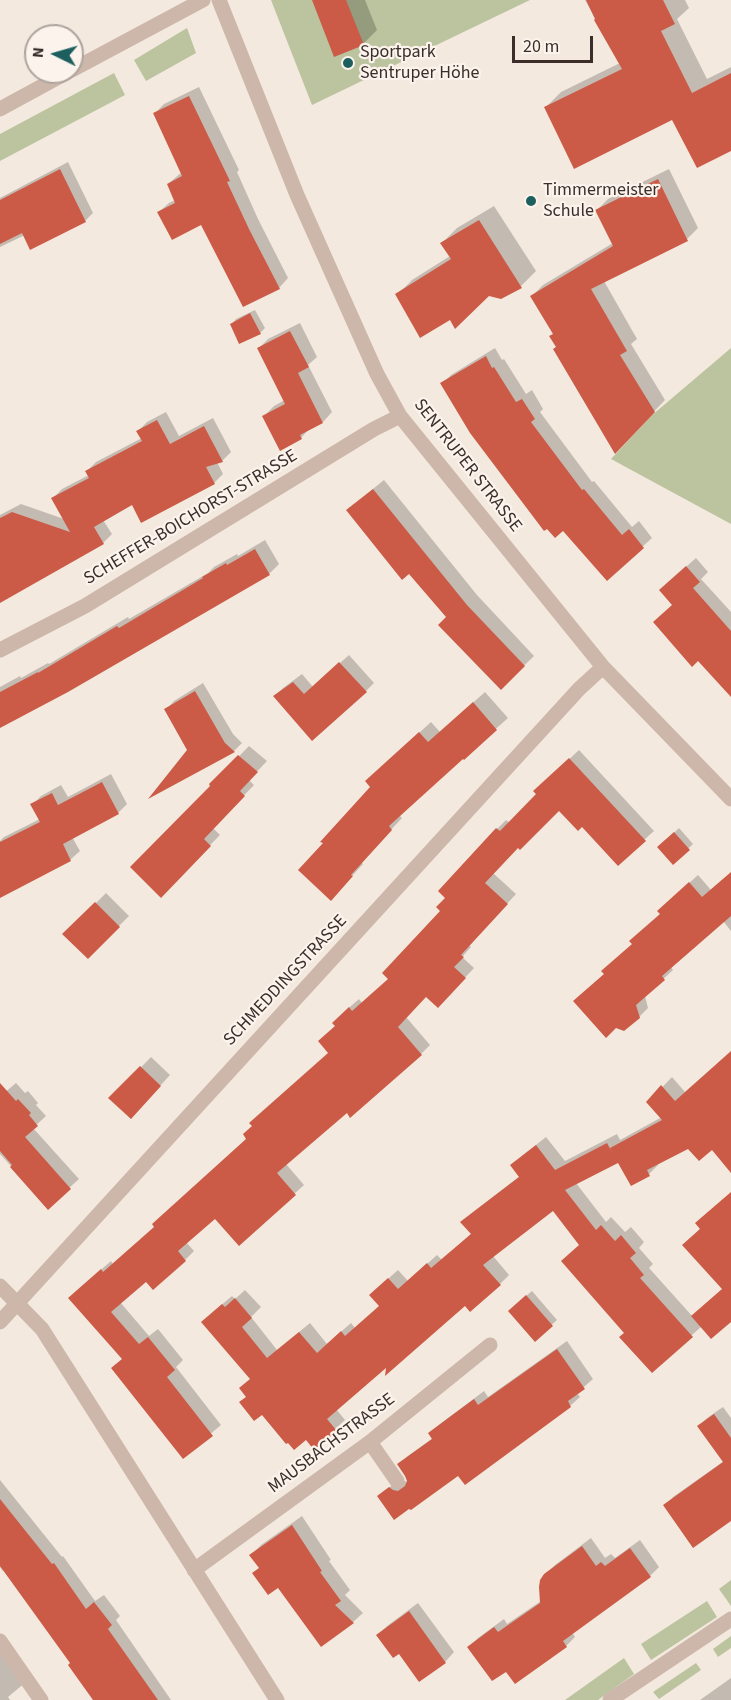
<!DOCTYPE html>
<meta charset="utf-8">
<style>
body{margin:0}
#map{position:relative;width:731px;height:1700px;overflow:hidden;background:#f4e9df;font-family:"Source Sans 3",sans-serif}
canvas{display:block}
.north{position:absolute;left:24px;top:24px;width:60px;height:60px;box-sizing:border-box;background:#fbf3ec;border:2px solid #aea49e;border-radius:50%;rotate:275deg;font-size:16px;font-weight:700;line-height:24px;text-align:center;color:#3b2e2a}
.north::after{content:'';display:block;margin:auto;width:21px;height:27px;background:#1d5f5e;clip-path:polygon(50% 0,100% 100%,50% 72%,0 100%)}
.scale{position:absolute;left:512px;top:36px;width:81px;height:27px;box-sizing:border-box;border:3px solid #3b2e2a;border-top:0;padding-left:8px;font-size:18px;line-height:21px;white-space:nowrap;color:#3b2e2a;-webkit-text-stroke:4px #fbf3ec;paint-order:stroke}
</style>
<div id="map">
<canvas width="731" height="1700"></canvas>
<div class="north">N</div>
<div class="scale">20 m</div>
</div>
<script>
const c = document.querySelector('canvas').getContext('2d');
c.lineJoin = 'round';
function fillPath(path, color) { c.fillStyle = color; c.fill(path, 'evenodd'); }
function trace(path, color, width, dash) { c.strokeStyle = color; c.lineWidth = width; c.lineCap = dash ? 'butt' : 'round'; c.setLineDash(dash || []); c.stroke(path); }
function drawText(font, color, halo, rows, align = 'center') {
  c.font = font + ' "Source Sans 3",sans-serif'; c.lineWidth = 4.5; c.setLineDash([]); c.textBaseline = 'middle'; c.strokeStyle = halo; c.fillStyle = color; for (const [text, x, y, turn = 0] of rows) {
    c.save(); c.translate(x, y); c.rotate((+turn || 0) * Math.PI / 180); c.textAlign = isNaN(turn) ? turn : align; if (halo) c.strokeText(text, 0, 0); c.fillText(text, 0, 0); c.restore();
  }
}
fillPath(new Path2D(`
 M271 0H530L312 105Z
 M187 28 196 53 146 81 134 60Z
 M114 73 125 95 0 161V134Z
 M731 348V524L611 459 651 416Z
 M731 1580V1606L719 1589Z
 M707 1601 717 1617 651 1660 641 1644Z
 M731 1636V1648L718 1657 713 1649Z
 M624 1658 634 1674 598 1700H565Z
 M696 1663 701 1670 659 1699 653 1692Z`), '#bbc49e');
fillPath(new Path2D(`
 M313 0H365L377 30 363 44Z
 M585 0H685L689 8 677 19 707 79 731 67V150L673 118 546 107 561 92 620 63Z
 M199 87 239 170 237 172 258 219 288 278 279 288 202 223 159 212 169 203 175 200 168 184 182 172 154 114 164 104Z
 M68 162 93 213 85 221 25 235 0 247V198Z
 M669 169 698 228 687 239 604 281 637 339 631 344 665 400 615 452 557 346 554 333 532 296 543 285 613 243 597 210 608 199Z
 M494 206 536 271 521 286 488 294 450 318 397 295 412 280 450 256 442 243 457 228Z
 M255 310 265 328 260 333 232 324 236 319Z
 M300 323 317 357 308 365 332 412 323 422 310 428 301 438 264 416 274 406 285 400 259 348 268 339Z
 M495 348 502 360 504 359 526 394 532 390 543 409 540 412 592 482 594 481 632 527 639 521 652 538 607 579 442 384 451 375Z
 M166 412 179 436 213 418 231 452 222 461 217 462 223 474 214 483 132 503 103 520 112 534 103 543 0 602V515L21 504 64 519 53 498 62 489 89 475 87 471 96 462 142 438 138 431 147 422Z
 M384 480 477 595 534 656 501 688 358 501Z
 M265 540 279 564 269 574 0 725V687L20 676 21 678 48 663 49 664 128 617 129 619 208 573 214 567 237 554 238 556Z
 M696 558 708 572 701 579 731 612V694L674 605 670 581Z
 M349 655 374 683 366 691 275 696 283 688 302 674 313 687Z
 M203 683 233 734 242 743 234 751 154 794 189 750 166 710 174 701Z
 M485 692 508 718 399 815 402 818 361 862 363 864 342 887 378 770 431 722 440 732Z
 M249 746 267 761 249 780 254 785 213 828 220 835 161 895 212 786 211 785Z
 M579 750 654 831 644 840 582 825 559 809 518 846 493 873 516 894 469 945 471 947 462 957 474 968 447 997 426 995 406 1017 430 1045 421 1054 347 1111 286 1164 304 1185 239 1244 216 1217 186 1242 194 1251 185 1260 146 1280 120 1302 149 1336 158 1329 183 1360 176 1367 221 1425 183 1457 79 1289 111 1261 113 1264 156 1226 248 1138 330 1053 336 1025 343 1013 359 999 362 1003 390 978 442 911 447 898 440 891 497 829 506 820 510 823 538 794 545 782Z
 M111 774 127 804 118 813 72 837 80 851 70 860 0 895V841L4 837 40 819 32 805 41 796 61 785 68 797Z
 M679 828 693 844 673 863 659 847Z
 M731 873V931L723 921 671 967 673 970 645 996 648 1008 639 1017 605 974 661 913 668 902 698 875 711 890Z
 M106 893 129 916 88 957 65 934Z
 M731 1052V1170L712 1148 688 1147 657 1163 658 1165 649 1174 618 1161 576 1183 606 1222 611 1217 625 1232 631 1227 644 1242 639 1248 653 1264 649 1268 693 1317 723 1289 694 1235 731 1196V1320L702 1326 652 1371 626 1333 580 1244 553 1209 493 1256 509 1275 500 1284 465 1304 388 1364 336 1409 345 1420 314 1448 251 1378 213 1312 232 1296 235 1299 245 1290 261 1307 251 1317 277 1350 310 1323 327 1344 351 1323 355 1328 380 1306V1286L398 1270 408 1281 437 1255 442 1260 472 1233 462 1222 472 1213 520 1176 522 1156 546 1137 565 1161 617 1134 620 1140 662 1117 648 1102 672 1077 685 1092Z
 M151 1057 170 1075 141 1107 111 1098Z
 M16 1083 25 1093 28 1091 38 1103 36 1105 46 1116 33 1128 79 1179 48 1207 0 1154V1091L3 1094Z
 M532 1291 557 1320 535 1340 514 1306Z
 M567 1341 593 1379 577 1393 580 1397 570 1406 465 1483 459 1474 379 1497 399 1479 403 1481 409 1482 399 1465 408 1456 433 1438 430 1434 439 1425 484 1391 488 1397Z
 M723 1407 731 1418V1517L665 1506 673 1497 724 1461 699 1426 707 1418Z
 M0 1480 62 1557 63 1556 95 1601 104 1595 120 1616 116 1620 171 1700H95L72 1663 5 1570 3 1571 0 1567Z
 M302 1516 331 1560 329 1561 350 1590 345 1595 363 1613 353 1622 322 1645 278 1586 260 1567 251 1555 261 1545Z
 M591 1538 605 1558 611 1554 615 1558 640 1540 659 1567 650 1576 572 1632 575 1637 566 1646 506 1670 469 1647 478 1638 504 1619 507 1624 541 1601 545 1575 555 1565Z
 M418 1603 454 1652 445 1662 399 1652 378 1635 387 1626Z
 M0 1649 26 1682 8 1697 10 1700H0Z
 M731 1678V1700H700Z`), '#0003');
fillPath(new Path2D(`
 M312 0H346L364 45 334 57Z
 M586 0H663L675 24 661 31 692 93 731 73V151L697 168 672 120 574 169 544 107 622 69 594 20 595 19Z
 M189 96 230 181 227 182 249 229 280 289 243 307 201 225 172 240 157 212 175 203 167 184 182 176 153 113Z
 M60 169 86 222 30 250 22 233 0 244V200Z
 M658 179 688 241 591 289 627 351 620 355 655 412 615 454 553 349 556 347 549 336 553 334 530 296 613 246 595 210Z
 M479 220 522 288 501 299 489 296 455 329 450 320 420 338 395 294 451 259 440 243Z
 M250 313 261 334 239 344 230 324Z
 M290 331 309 367 298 373 323 423 300 435 302 439 280 451 262 416 285 404 257 348Z
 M486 356 492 368 494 367 516 402 522 399 535 419 531 422 582 490 584 489 622 535 629 529 644 548 607 581 563 531 555 538 547 529 544 531 470 433 440 383Z
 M157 420 170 444 204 426 223 462 206 467 215 484 141 523 132 505 94 527 104 544 0 603V518L12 512 70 532 51 498 89 478 85 471 142 441 136 431Z
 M373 489 467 605 525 666 501 690 438 625 446 617 409 574 402 580 346 510Z
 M255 549 270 575 68 692 0 728V692L38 672V673L117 626 119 628 203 578 202 577 226 563 227 565Z
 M686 566 700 582 693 588 731 631V697L698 661 692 667 653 622 672 605 659 590Z
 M339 662 367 692 312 741 273 696 293 682 304 694Z
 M195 691 225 743 235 752 148 799 187 750 164 709Z
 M473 702 497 730 464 760 463 759 389 826 392 830 351 875 353 876 331 901 298 870 323 843 320 842 370 787 365 781 419 732 428 742Z
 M238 755 258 772 240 791 245 796 204 839 211 846 161 898 130 867 210 786 209 784Z
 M569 758 646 841 618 866 582 827 578 831 559 811 520 850 518 848 485 883 508 904 461 955 464 957 454 967 466 978 438 1008 426 997 398 1027 422 1055 350 1118 347 1113 277 1173 296 1195 239 1246 215 1219 178 1251 186 1261 153 1290 146 1282 111 1312 139 1344 148 1337 175 1370 167 1377 213 1436 183 1459 111 1368 122 1359 68 1298 101 1269 103 1272 154 1227 152 1224 246 1139 243 1134 252 1126 249 1123 328 1053 318 1041 335 1026 332 1023 349 1007 352 1011 388 979 382 973 440 911 436 907 445 898 438 891 496 828 500 831 536 794 533 791Z
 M102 782 119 814 63 844 71 861 0 898V842L40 822 30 804 52 793 58 805Z
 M674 832 690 850 673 865 657 847Z
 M731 872V916L662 976 665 980 636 1005 640 1018 624 1031 616 1028 606 1038 573 1001 604 974 601 971 632 944 629 941 660 914 657 911 689 882 702 897Z
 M95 902 120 927 88 959 62 934Z
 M731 1051V1173L712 1150 699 1161 688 1149 647 1170 650 1176 631 1186 618 1163 565 1190 596 1230 601 1225 615 1241 621 1235 636 1253 630 1258 644 1275 640 1278 693 1337 652 1373 619 1337 624 1333 561 1261 579 1245 553 1211 483 1265 501 1285 470 1312 465 1306 385 1376 386 1368 327 1419 337 1431 314 1450 306 1440 294 1450 288 1443 286 1444 262 1415 254 1421 239 1402 246 1397 239 1388 250 1379 201 1322 222 1304 225 1307 235 1298 252 1318 242 1327 267 1358 299 1332 317 1353 341 1331 345 1336 379 1306 369 1295 388 1278 398 1289 427 1263 431 1268 471 1234 460 1222 519 1177 510 1165 536 1145 555 1170 607 1143 613 1154 610 1148 662 1120 646 1102 661 1085 675 1101Z
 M140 1066 161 1086 131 1119 108 1098Z
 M0 1083 16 1101 18 1099 31 1113 29 1115 38 1126 25 1137 71 1189 48 1210 10 1167 12 1165 0 1151Z
 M731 1192V1322L711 1339 691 1316 722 1289 682 1245 700 1229 695 1223Z
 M526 1295 553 1326 535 1342 508 1311Z
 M557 1349 585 1389 568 1401 571 1407 465 1485 458 1476 411 1510 409 1509 394 1520 377 1496 389 1487 393 1490 398 1491 405 1486 407 1481 405 1476 397 1464 432 1439 428 1433 459 1410 474 1399 478 1405Z
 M714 1414 731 1438V1521L693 1548 663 1505 723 1462 697 1426Z
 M0 1499 52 1564 54 1563 86 1609 94 1602 112 1625 108 1629 158 1700H93L68 1665 70 1663 0 1566Z
 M292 1525 322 1571 320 1572 341 1601 335 1605 354 1623 321 1647 278 1588 268 1595 252 1573 259 1568 249 1555Z
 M582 1546 596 1566 601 1562 605 1566 630 1548 651 1577 563 1641 567 1647 515 1684 506 1672 492 1681 467 1647 494 1627 498 1632 540 1603 539 1587 540 1580 544 1574Z
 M409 1611 446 1663 419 1682 399 1654 393 1658 376 1635Z`), '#cb5b46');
trace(new Path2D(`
 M219 0 297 195 377 374 400 416 603 667 731 799
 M72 70 203 0
 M0 109 68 72
 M0 650 85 606 374 429 400 416
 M0 1286 42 1329 277 1700
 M0 1322 579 689 603 667
 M370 1442 397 1481
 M194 1570 370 1442 490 1345
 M0 1641 41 1700
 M610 1700 731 1619`), '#cdb7aa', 15);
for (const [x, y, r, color] of [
 [348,63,6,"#1d5f5e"],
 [531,201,6,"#1d5f5e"]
]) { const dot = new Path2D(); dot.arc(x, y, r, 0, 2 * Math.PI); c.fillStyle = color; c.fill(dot); trace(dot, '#fbf3ec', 2); }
drawText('18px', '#3b2e2a', '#fbf3ec', [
 ["Sportpark",360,53],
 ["Sentruper Höhe",360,74],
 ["Timmermeister",543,191],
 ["Schule",543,212]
], 'left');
drawText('18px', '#3b2e2a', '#fbf3ec', [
 ["SENTRUPER STRASSE",467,466,52],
 ["SCHEFFER-BOICHORST-STRASSE",191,518,-31],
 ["SCHMEDDINGSTRASSE",286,981,-47],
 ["MAUSBACHSTRASSE",332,1444,-37]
]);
</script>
